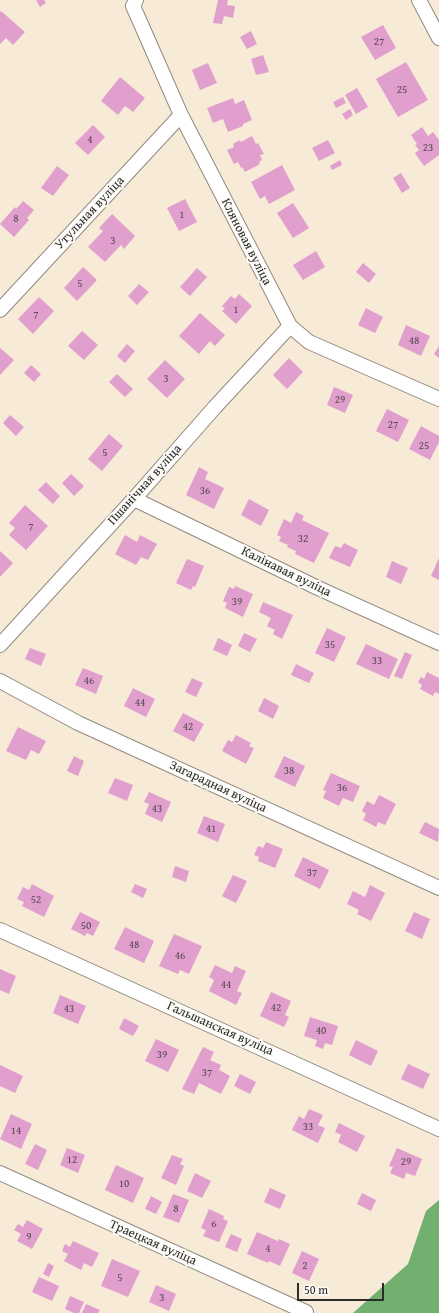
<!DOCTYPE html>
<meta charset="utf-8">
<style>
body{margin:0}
#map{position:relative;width:439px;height:1313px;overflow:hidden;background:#f7ead6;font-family:"Gentium Book Plus",serif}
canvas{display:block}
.scale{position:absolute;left:297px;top:1283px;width:87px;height:18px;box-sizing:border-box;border:2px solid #2b2b2b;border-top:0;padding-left:5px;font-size:12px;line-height:14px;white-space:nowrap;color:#2b2b2b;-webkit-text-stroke:3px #fdfcf7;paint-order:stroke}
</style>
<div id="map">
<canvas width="439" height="1313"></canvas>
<div class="scale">50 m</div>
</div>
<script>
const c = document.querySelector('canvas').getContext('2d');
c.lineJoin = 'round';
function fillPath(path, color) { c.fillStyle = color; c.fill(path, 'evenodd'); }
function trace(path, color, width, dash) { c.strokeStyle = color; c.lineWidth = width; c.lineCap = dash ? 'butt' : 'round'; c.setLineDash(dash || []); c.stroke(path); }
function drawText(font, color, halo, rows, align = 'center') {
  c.font = font + ' "Gentium Book Plus",serif'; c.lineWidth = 4; c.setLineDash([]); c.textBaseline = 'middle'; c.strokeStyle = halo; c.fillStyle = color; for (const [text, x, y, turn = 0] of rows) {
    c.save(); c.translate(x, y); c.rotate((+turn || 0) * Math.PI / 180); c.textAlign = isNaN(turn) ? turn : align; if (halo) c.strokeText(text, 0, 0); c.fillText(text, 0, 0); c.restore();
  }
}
fillPath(new Path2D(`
 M439 1200V1313H353L408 1264 426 1211Z`), '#72b06f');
fillPath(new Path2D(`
 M36 0H44L46 3 40 7Z
 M218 0H228L227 5 235 6 233 18 224 16 222 24 213 23Z
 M1 11 25 32 13 45 6 38 0 44V12Z
 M383 25 396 48 375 60 361 37Z
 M251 31 257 44 247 49 240 37Z
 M263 55 269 72 256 75 251 59Z
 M406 62 428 100 398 117 376 79Z
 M208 63 217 83 200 90 192 70Z
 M120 77 145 98 133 112 125 106 118 115 101 101Z
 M357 88 368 107 356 114 345 95Z
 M343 97 346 103 336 108 333 102Z
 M233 98 235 104 244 100 252 120 243 124V126L228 132 223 119 213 123 207 108Z
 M350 109 353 115 346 120 342 114Z
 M93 125 105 137 88 155 75 143Z
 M422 127 428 136 433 132 439 140V155L424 166 415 153 419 150 415 145 417 144 411 135Z
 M252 136 256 144 258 143 264 154 260 155 262 160 259 162 260 164 245 172 242 167 241 168 238 162 234 164 227 150 234 147 233 144 240 140 241 142Z
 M328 140 335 153 319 161 312 148Z
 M340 160 342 165 332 170 330 166Z
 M282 165 295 190 269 204 265 196 260 199 251 182Z
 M57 166 69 175 53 196 41 188Z
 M401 173 410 188 402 193 393 178Z
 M185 199 197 222 179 231 167 208Z
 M23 201 34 210 27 218 29 220 14 237 0 224 15 207 16 209Z
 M293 203 309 228 293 238 277 213Z
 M112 214 135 236 124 249 121 245 105 262 88 247 103 231 99 228Z
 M316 251 325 267 303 280 293 265Z
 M363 263 376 274 369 283 356 272Z
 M83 267 97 280 77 301 64 288Z
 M197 268 207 277 190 296 180 287Z
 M139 284 149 292 137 305 128 296Z
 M239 294 252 306 236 324 222 311 225 309 222 306 231 296 235 299Z
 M39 297 54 311 33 334 18 319Z
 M366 308 383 317 375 333 358 325Z
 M200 313 225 335 215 346 210 341 199 354 179 336Z
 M406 325 430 336 421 356 398 345Z
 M82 331 98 345 84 360 68 346Z
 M127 344 135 351 125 363 117 356Z
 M439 346V358L434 354Z
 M0 348 14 360 0 375Z
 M289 358 303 372 287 389 273 375Z
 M165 360 185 379 167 398 147 379Z
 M31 365 41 374 34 382 24 373Z
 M117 374 133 389 125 397 109 382Z
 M334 387 353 395 345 413 327 405Z
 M387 409 409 420 398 442 376 431Z
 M10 415 24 427 16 436 3 423Z
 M421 426 439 436V442L430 460 409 449Z
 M109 434 123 446 102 471 88 459Z
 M199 467 208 472 205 479 224 488 214 509 186 495Z
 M71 474 84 486 74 496 62 483Z
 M46 482 60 496 53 504 38 490Z
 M249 499 269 510 261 526 241 515Z
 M25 505 48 526 26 550 9 535 15 528 9 523Z
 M296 512 304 516 302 520 329 533 314 563 295 554 296 551 287 547 288 545 279 541 281 537 277 535 284 519 291 523Z
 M125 535 137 542 140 535 157 544 148 560 141 557 136 565 115 554Z
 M344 543 358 550 350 567 329 558 335 546 341 548Z
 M0 551 13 563 0 577Z
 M439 558V580L431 576Z
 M187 559 204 566 195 587 193 586 191 590 176 583Z
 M392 561 408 568 401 584 386 577Z
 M235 586 253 594 243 617 225 608 227 603 223 601 229 587 234 589Z
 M263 602 293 615 282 639 273 634 275 630 267 626 271 618 259 612Z
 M327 628 346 637 334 662 315 653Z
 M244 633 257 639 250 652 238 646Z
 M218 638 232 645 227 656 213 650Z
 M366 644 398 659 389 679 356 664Z
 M30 648 46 654 41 666 25 659Z
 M405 652 412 655 402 679 394 676Z
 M296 664 314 673 309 683 291 675Z
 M83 668 103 676 96 694 75 685Z
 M427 672 439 678V694L435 692 433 696 420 689 422 685 418 682 421 677 424 679Z
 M192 678 203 683 196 697 185 692Z
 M133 688 155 699 146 717 124 706Z
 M264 698 279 706 273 719 258 711Z
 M183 713 204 724 194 742 173 731Z
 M18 727 46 741 39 754 31 750 26 760 6 751Z
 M236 735 251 743 249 746 254 748 246 764 222 751 228 740 232 742Z
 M74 756 84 761 78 776 67 771Z
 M284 756 305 766 295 787 274 777Z
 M331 773 360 786 353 802 343 798 339 806 323 798 326 791 323 790Z
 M115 778 133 785 127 801 108 793Z
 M149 792 171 802 162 822 145 814 149 804 144 802Z
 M379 795 396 804 385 825 378 822 376 827 363 820 366 814 362 811 367 801 374 805Z
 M204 816 225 824 218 842 197 833Z
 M425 822 439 829 438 842 419 833Z
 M266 842 283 849 275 868 258 861 259 857 254 855 258 846 263 848Z
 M303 857 329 870 320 889 294 876Z
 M175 866 189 871 186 882 172 877Z
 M233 875 247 881 236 903 222 896Z
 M32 884 54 896 44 917 22 906 24 902 17 899 23 887 29 890Z
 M135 884 147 889 143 898 131 892Z
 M370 885 385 893 371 921 357 914 359 910 347 904 353 891 365 897Z
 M80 912 100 922 93 936 87 933 85 936 71 929Z
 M414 912 430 919 422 939 405 931Z
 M125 927 154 941 144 963 114 949Z
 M174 934 202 946 189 974 180 970 178 974 159 966Z
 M215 965 232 973 235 966 246 971 237 991 242 993 236 1005 209 991 214 980 209 977Z
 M0 969 16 976 9 994 0 990Z
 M271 992 291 1001 285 1015 289 1017 284 1027 260 1016Z
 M60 995 86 1006 78 1024 53 1013Z
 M310 1017 338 1026 332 1045 325 1043 323 1049 315 1046 317 1040 304 1036Z
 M124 1018 139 1026 133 1036 119 1029Z
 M156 1039 179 1050 168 1072 145 1061Z
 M356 1040 378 1051 371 1066 349 1055Z
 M203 1047 214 1052 210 1060 221 1065 219 1070 230 1076 221 1094 199 1083 194 1094 182 1089Z
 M408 1064 430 1074 423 1089 401 1079Z
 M0 1065 23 1076 15 1093 0 1086Z
 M240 1074 256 1082 250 1094 234 1086Z
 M309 1109 323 1115 318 1125 325 1128 318 1143 292 1130 299 1116 304 1119Z
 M11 1114 32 1124 21 1149 0 1139Z
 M339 1123 365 1136 357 1152 338 1142 341 1135 335 1132Z
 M35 1144 47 1150 38 1170 25 1164Z
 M67 1148 85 1155 78 1173 60 1165Z
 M397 1148 422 1159 415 1176 406 1173 404 1179 390 1173 393 1167 389 1166Z
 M172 1155 183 1159 180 1164 184 1166 176 1185 161 1178Z
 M116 1165 144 1178 133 1203 105 1190Z
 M195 1173 211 1181 202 1198 187 1191Z
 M270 1188 286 1195 280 1209 264 1202Z
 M362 1193 376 1200 371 1211 357 1204Z
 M173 1194 189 1200 179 1223 163 1217Z
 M151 1196 162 1202 156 1214 145 1209Z
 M209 1209 224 1216 223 1219 228 1221 219 1242 203 1236 206 1230 201 1228Z
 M27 1220 43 1229 32 1249 17 1241 21 1234 14 1230 18 1224 23 1227Z
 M257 1232 278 1241 279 1239 290 1244 280 1266 269 1261 268 1263 247 1254Z
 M231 1234 242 1239 237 1252 225 1247Z
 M73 1241 99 1253 92 1267 84 1263 81 1270 64 1261 68 1254 62 1251 65 1244 70 1247Z
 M302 1251 319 1259 309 1281 292 1273Z
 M112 1259 140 1271 128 1297 101 1286Z
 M48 1263 54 1266 49 1277 43 1274Z
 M39 1277 59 1286 52 1301 32 1292Z
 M156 1285 176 1294 169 1311 149 1302Z
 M70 1296 84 1302 79 1313H74L65 1309Z
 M86 1304 100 1310 98 1313H82Z`), '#e19fcd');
const minor = new Path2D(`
 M136 0 133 6 181 115 290 326 309 342 439 399
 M419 0 439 38
 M0 310 181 115
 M134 499 318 588 439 643
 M0 645 134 499 215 407 290 326
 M0 681 78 723 439 888
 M0 930 439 1129
 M0 1173 306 1312`);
trace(minor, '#918a80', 16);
trace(minor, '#fff', 14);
drawText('11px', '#584854', null, [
 ["27",379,42],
 ["25",402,90],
 ["4",90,140],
 ["23",428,148],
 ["1",182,215],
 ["8",16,219],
 ["3",113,241],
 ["5",80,284],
 ["1",236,310],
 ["7",36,315],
 ["48",414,341],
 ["3",166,379],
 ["29",340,400],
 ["27",393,425],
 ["25",424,446],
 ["5",105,453],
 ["36",205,491],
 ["7",31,527],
 ["32",303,539],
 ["39",237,602],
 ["35",330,645],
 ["33",377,661],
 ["46",89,681],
 ["44",140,703],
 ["42",188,727],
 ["38",289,771],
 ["36",342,788],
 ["43",157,809],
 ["41",211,829],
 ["37",312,873],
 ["52",36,900],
 ["50",86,926],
 ["48",134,945],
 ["46",180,956],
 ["44",226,985],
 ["42",276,1008],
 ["43",69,1009],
 ["40",321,1031],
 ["39",162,1055],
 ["37",207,1073],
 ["33",308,1127],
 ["14",16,1131],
 ["12",72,1160],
 ["29",406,1162],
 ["10",124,1184],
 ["8",176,1209],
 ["6",214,1224],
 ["9",29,1237],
 ["4",268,1249],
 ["2",305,1266],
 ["5",120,1278],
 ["3",162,1298]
]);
drawText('13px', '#2b2b2b', '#fdfcf7', [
 ["Утульная вуліца",90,213,-47],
 ["Кляновая вуліца",246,242,63],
 ["Пшанічная вуліца",145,485,-48],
 ["Калінавая вуліца",286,572,26],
 ["Загарадная вуліца",218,787,25],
 ["Гальшанская вуліца",220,1029,24],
 ["Траецкая вуліца",153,1243,24]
]);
</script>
